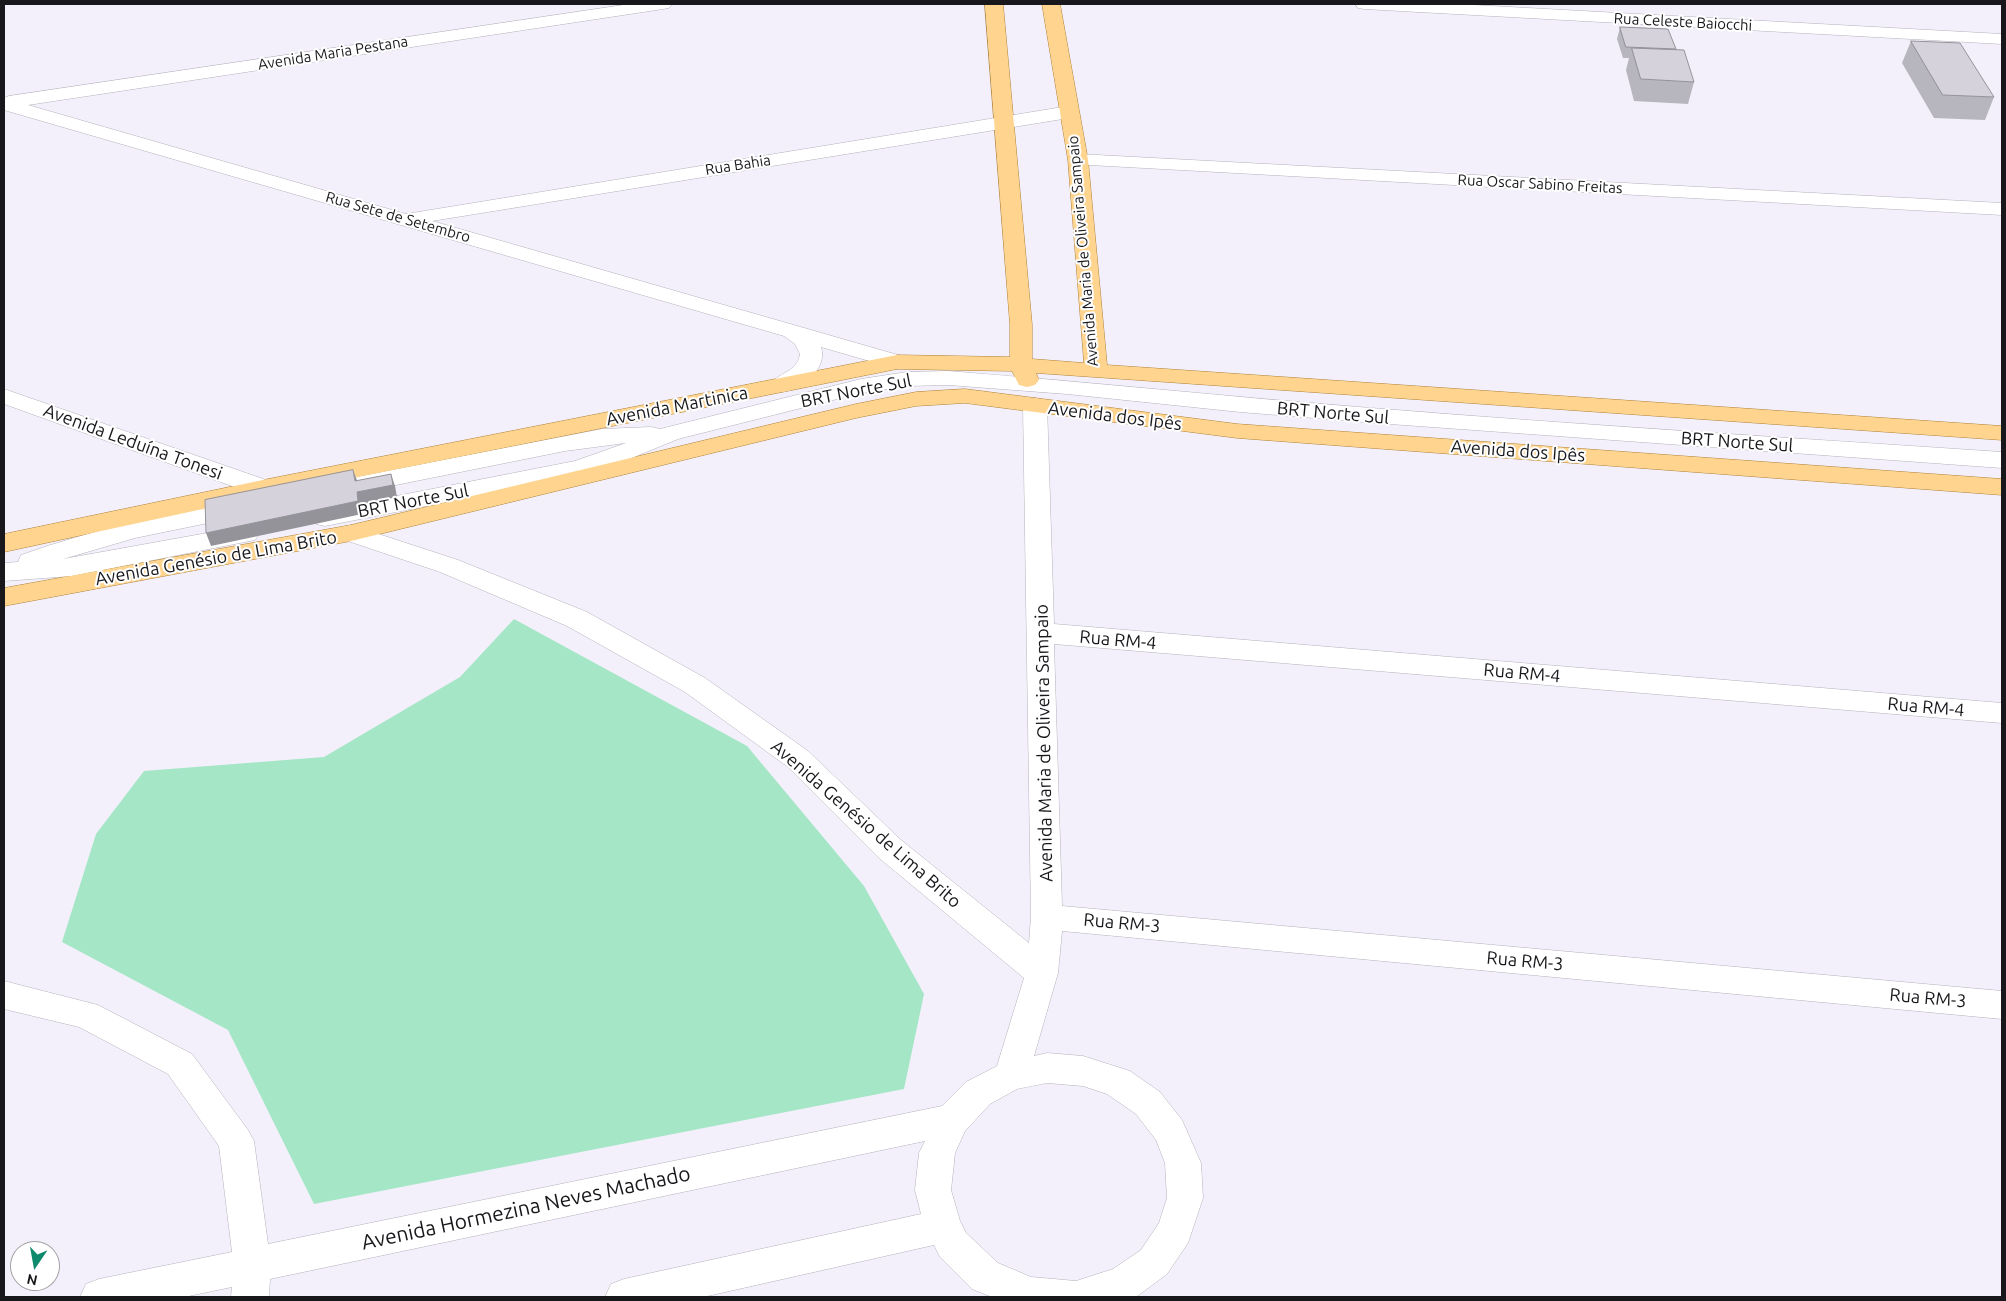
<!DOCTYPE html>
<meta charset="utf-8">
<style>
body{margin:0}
#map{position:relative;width:2006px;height:1301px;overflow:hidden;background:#f3f0fb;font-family:Ubuntu,sans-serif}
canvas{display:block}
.frame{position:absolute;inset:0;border:5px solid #18171b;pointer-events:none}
.north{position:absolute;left:10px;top:1241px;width:50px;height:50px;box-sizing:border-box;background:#fff;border:1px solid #a3a2a4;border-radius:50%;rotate:192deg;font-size:14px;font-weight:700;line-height:20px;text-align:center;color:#18171b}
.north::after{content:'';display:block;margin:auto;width:18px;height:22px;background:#108a6d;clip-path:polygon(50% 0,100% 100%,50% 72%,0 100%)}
</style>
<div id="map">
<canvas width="2006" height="1301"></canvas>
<div class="frame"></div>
<div class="north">N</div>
</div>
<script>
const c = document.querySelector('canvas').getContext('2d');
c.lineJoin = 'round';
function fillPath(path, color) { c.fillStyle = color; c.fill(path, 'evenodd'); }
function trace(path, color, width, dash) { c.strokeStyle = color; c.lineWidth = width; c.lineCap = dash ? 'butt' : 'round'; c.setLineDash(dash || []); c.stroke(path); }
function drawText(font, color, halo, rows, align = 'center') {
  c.font = font + ' Ubuntu,sans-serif'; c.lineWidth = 4; c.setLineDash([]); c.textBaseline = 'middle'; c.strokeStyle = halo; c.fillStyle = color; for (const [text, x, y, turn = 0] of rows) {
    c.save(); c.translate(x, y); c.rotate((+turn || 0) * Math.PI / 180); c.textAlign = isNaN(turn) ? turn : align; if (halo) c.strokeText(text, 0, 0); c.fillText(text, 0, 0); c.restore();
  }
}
fillPath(new Path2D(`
 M514 619 747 746 864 886 924 994 904 1089 314 1204 228 1030 62 942 96 834 144 771 324 757 460 677Z`), '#a5e6c6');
const minor = new Path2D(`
 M630 4H672L669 8 663 9 28 105 406 214 1069 106 1076 108 1079 112 1076 116 1069 118 432 221 905 357 909 362 905 367 897 369 821 347C829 372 794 397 772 391L768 386C778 372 797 373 800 354L795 344 784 336 4 110V98L9 96Z
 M1355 4H1455L2002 34V44L1364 9 1358 8Z
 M1078 154 2002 203V215L1071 164 1068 160 1071 156Z
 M948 371C1089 382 1230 397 1371 408 1581 425 1792 438 2002 452V468L1376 423 1240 412 1067 394 948 385 907 386 861 393 678 439 622 462 579 476 325 526 316 524 312 518 316 512 325 510 575 461 626 443 565 451 356 493 347 491 344 485 347 479 356 477 602 429 651 427 660 429 861 379 907 372Z
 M4 389 272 482 275 488 272 494 263 496 254 494 4 404Z
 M1035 398 1043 400 1047 405 1054 624 2002 703V723L1054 644 1062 906 2002 991V1019L1062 931 1058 973 1034 1056 1047 1053 1083 1056 1130 1071 1160 1092 1182 1120 1201 1163 1203 1198 1188 1243 1167 1274 1136 1297H992L972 1289 940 1257 934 1245 703 1297H605L611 1284 624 1279 921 1214 915 1190 919 1153 925 1141 270 1279 269 1297H231L232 1287 184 1297H80L86 1284 99 1279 232 1252 219 1146 168 1074 79 1027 4 1009V981L98 1005 192 1054 248 1130 254 1141 268 1244 942 1106 966 1082 997 1066 1024 978 879 858 788 767 685 692 567 626 440 572 342 539 338 533 342 527 351 525 458 560 587 612 705 678 808 751 901 840 1029 943 1031 917 1023 405 1027 400ZM1047 1083 1083 1086 1107 1094 1136 1114 1156 1140 1165 1163 1167 1198 1159 1223 1141 1250 1113 1269 1076 1281 1031 1277 998 1263 966 1233 960 1221 951 1190 955 1153 965 1131 990 1104 1017 1089Z
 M243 500 252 502 256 508 252 514 135 538 63 559 246 526 255 528 259 534 255 540 72 576 4 581V563L18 562 21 555C93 529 168 514 243 500Z`);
const major = new Path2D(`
 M985 4H1003L1032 325V359L1084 363 1068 160 1042 4H1060L1088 160 1107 365 2002 426V440L1036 373 1039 380 1035 385 1027 387 1019 385 1012 371 897 369 263 496 4 552V534L263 480 897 355 1010 357V325Z
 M965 389 1237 424 2002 479V495L1237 438 965 403 916 406 856 418 351 541 4 606V588L351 525 856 404 916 392Z`);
trace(minor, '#b4b1bb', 1);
trace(major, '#ae8036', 1);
fillPath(minor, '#fff');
fillPath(major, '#fed48f');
fillPath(new Path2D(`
 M1620 27 1676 49 1675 50 1694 82 1688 104 1634 101 1626 70 1629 58H1623L1617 39Z
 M1911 41 1994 97 1985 120 1934 118 1902 63Z`), '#b7b5bd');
fillPath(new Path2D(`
 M353 470 358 483 391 474 395 486 397 497 361 505 362 514 211 546 206 533 357 492Z`), '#95939a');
const building = new Path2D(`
 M1620 27 1668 29 1676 49 1626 47Z
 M1911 41 1960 43 1994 97 1943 95Z
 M1632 48 1684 50 1694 82 1641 79Z
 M353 470 355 481 391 474 393 485 357 492 358 501 206 533 205 500Z`);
fillPath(building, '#d5d2dc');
trace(building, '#95939a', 1);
drawText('15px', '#18171b', '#fff', [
 ["Rua Celeste Baiocchi",1683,22,3],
 ["Avenida Maria Pestana",333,53,-9],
 ["Rua Bahia",738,165,-9],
 ["Rua Oscar Sabino Freitas",1540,184,3],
 ["Rua Sete de Setembro",398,217,16],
 ["Avenida Maria de Oliveira Sampaio",1083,251,-95]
]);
drawText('18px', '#18171b', '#fff', [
 ["BRT Norte Sul",856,391,-11],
 ["Avenida Martinica",677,406,-11],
 ["BRT Norte Sul",1333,413,5],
 ["Avenida dos Ipês",1115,416,7],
 ["Avenida Leduína Tonesi",133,442,20],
 ["BRT Norte Sul",1737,442,4],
 ["Avenida dos Ipês",1518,451,4],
 ["BRT Norte Sul",413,501,-11],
 ["Avenida Genésio de Lima Brito",216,558,-10],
 ["Rua RM-4",1118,640,5],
 ["Rua RM-4",1522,673,5],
 ["Rua RM-4",1926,707,5],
 ["Avenida Maria de Oliveira Sampaio",1044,743,-91],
 ["Avenida Genésio de Lima Brito",866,824,41],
 ["Rua RM-3",1122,923,5],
 ["Rua RM-3",1525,961,5],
 ["Rua RM-3",1928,998,5]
]);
drawText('21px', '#18171b', '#fff', [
 ["Avenida Hormezina Neves Machado",526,1208,-12]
]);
</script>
